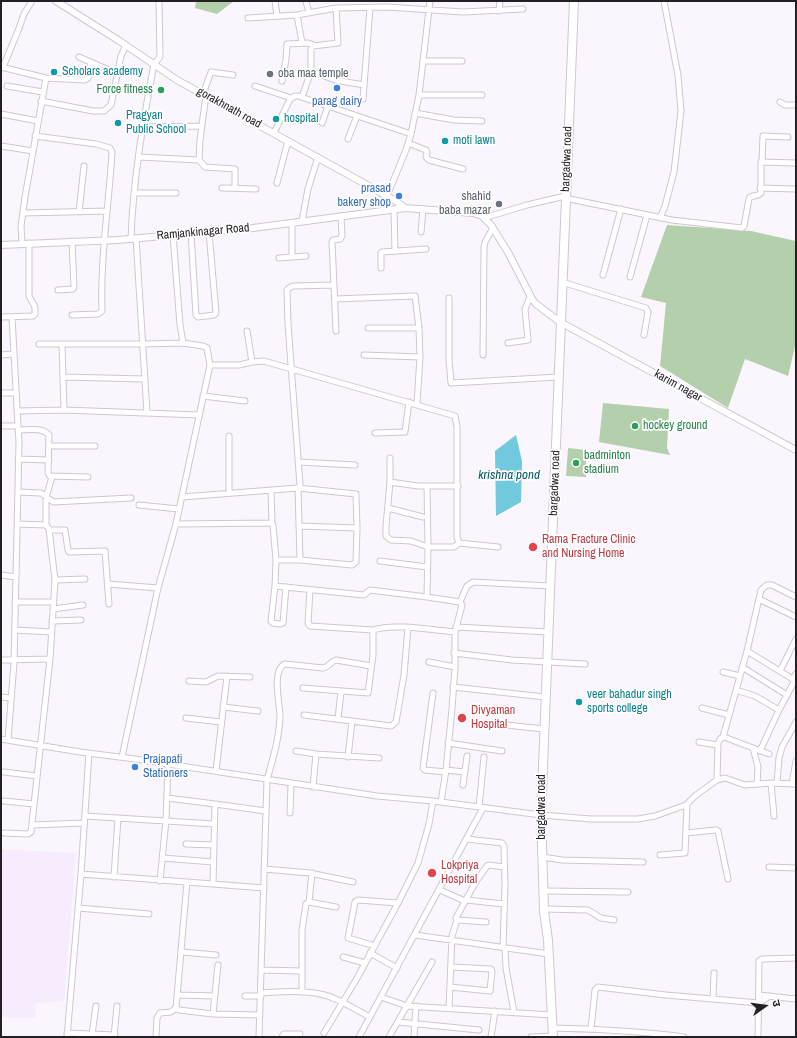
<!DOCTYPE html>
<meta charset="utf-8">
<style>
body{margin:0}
#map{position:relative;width:797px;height:1038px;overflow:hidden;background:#fbf6fd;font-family:"Archivo Narrow","Noto Sans Devanagari",sans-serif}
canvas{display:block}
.frame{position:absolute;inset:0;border:2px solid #231f25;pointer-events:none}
.north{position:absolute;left:745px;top:986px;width:40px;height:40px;-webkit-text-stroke:3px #fff;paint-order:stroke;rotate:76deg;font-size:11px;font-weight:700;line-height:16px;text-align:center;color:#231f25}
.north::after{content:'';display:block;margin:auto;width:14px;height:18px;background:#231f25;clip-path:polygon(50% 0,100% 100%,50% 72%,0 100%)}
</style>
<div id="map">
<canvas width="797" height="1038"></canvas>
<div class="frame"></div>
<div class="north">उ</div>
</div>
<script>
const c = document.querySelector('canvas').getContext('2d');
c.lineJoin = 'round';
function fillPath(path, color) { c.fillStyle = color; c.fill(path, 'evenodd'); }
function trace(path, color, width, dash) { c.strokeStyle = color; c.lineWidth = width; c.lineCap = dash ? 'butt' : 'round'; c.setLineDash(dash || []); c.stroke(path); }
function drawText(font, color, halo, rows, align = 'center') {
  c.font = font + ' "Archivo Narrow",sans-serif'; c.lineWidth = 3.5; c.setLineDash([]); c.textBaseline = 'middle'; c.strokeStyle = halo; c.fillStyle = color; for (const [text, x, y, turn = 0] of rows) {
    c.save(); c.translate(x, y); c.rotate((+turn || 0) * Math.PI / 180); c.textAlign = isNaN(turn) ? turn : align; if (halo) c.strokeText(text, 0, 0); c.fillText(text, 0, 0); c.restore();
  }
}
fillPath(new Path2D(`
 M1 849 76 853 64 1001 36 1003 35 1018 1 1017Z`), '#f7ebfe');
fillPath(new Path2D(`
 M196 1H234L217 14 195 8Z
 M667 225 751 231 796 241V342L788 376 745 359 728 408 660 366 666 303 641 297Z
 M603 403 669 409 667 448 670 455 599 442Z
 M568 448 586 450V477L566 476Z`), '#b4cfab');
fillPath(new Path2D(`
 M516 435 522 461 521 502 496 516 495 451Z`), '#71c9de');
const minor = new Path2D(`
 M275 1 277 16
 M306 1 309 13
 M499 11 500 1
 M297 15 302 43
 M248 18 297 15 336 8 387 7 463 12 523 9
 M79 57 118 74
 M423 61H462
 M1 67 46 78 85 80 88 78 91 62
 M3 67 18 31 24 14 32 1
 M311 71 335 80 364 85
 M282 81 286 59 287 44 308 43 314 45
 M7 86 43 92
 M255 86 291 98
 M203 94 211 72 233 75
 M419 95H482
 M302 97 311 71V49L313 46 338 43 336 8
 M363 99 370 8
 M41 101 93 111H104L111 105 121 56 126 45
 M780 102 785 105H796
 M415 113 454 120 482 121
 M1 114 38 121
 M322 123 328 106
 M142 127 202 126
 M274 133 290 99 295 96H298L411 134
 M35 136 96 144 110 148 112 152C109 205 100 258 102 311L98 314 72 315
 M348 139 357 116
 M408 143 426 150 427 153 426 157 429 160 463 169
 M1 146 33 151
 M139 157 199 160 200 140 206 95
 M199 160 205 167 235 169V188
 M762 162 763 136 788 137
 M277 183 288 141
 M222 188 256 189
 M760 188 796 189
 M134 193H176
 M387 196 406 150 411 134 419 95 430 1
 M565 198 672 220 742 228 744 226 749 199 750 197 758 195 761 193V162L796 163
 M394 210 395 251
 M79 212 84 166
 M23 213 107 211
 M484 218 527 205 565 196
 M660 218 665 206 674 172 681 111 678 75 664 1
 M302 221 308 189 318 157
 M292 223V257
 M421 232 423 209
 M191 233 196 315 198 317 214 315 216 313 209 232
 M173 235 180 325 183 343
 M136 238 147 413
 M131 239C133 180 143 122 154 64L160 57 159 1
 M22 243 21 226 25 197 46 78
 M279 258 306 256
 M381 268V253L382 252 426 249
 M603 275 621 209
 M630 277 647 215
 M562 282 646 308 648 312 644 335
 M58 290 73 289 74 287 72 241
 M449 298V360L451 383 558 377
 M335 299 415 296 419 328 420 357 417 404
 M1 317 33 316 35 314V307L29 296V243
 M368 328H419
 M247 331 252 362 264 361 455 416 457 427V537L459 543 498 547
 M336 331 332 242 333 240 340 239 342 236 341 216
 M508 343 528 340 525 309 530 297
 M39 344H62
 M1 355 13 354
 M364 355 420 357
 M483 355 484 248 485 242 493 228
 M210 365H239L252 362
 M63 377 145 379
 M1 393H16
 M203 396 245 401
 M64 410 62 344H143L183 343 203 346 207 348 210 365 176 524 158 588 122 757
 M17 411 64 410 199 415
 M1 426H18
 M18 430C28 430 42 427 49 435L48 473 50 476 88 477
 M375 433 405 432 409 402
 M49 446H95
 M390 458V482L386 526V536L391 540 411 541 428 547 427 486
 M18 459 49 460
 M298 462 355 465
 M390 482 418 486H458
 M298 488 356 494 357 528 356 562 352 565 300 560Z
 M271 490 272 523
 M18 492 41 493 53 502 131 498
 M229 493V436
 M47 494 52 477
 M182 497 298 488 300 485 288 324 287 290 289 288 293 286 334 285
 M139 505 179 509
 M388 508 423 517
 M17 524 46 525V496
 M176 524 272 523 273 525 276 560 275 586 364 595 370 590 427 597
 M46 525 50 530H65L68 550 69 552 105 551 109 604
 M299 526 357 528
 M276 560H300
 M380 561 427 567
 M1 575 16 577
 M55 580 85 579
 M108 584 158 588
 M275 586 271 621 273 623 280 624 283 623 286 587
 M310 590 308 623 310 626 373 630C394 623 432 630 455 632
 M759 599 796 617
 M15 602H53
 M460 602 467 586 473 582 550 586
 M53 609 83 605
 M52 621 81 620
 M456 627 548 632
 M15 630 51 632
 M747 651 796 681
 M454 653 512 660 585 664
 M1 660 50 659
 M429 662 455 667
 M742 667 787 695
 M780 671 796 639
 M723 672 740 676
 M793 679 796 674
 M189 681 206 682 218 676 250 677
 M453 687 545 697
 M303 688 368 693 373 655V630
 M736 690 755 696 779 710
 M433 693 423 768 425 770 446 772
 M1 697 11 698
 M223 707 258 711
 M702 708 729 715
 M304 715 391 726 396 722 404 675 408 628
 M186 718 221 722
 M338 719 341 692
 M487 723 544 729
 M723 737 747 651 761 590 767 585H772L796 597
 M1 739 80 752 135 759 377 796 433 801 541 815 591 819H638L655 816 686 805 696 795 717 780 725 778 745 785 771 783 796 784
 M8 740 14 663 19 443 12 317
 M699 742 717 745 721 738 724 737 769 754
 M448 743 502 751
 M753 748 758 767 757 784
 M296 751 316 754 379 758
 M760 751 779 710 795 680
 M348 757 352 721
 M446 770 465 772
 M216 771 227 676
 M4 772 37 776
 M717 780 718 744
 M771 783 774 816
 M777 783 779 758 782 747 796 722
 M792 784 796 761
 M463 785 467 756
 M313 787 316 754
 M4 801 34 804
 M441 802 446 770 452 709 455 667V632L462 605 460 602 427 597 428 547H454L459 543
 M215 804 266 811
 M479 807 484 757
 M290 813 291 784
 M85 816 214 824
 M32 825 84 823
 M4 833 28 834 31 832 50 659 55 580 49 529
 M686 833 716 830 718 831 728 879
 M467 839 502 843 504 846 505 885 503 948
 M186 844 214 845
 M660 855 685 853 687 804
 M542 857 562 860 643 862
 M163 858 213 862
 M769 867 796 868
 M264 869 310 873 353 882
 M81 874 213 884 215 804 167 798
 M114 877 118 818
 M160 881 166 820 168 764
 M187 882 176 1008 179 1010 213 1014
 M213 884 264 888
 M440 890 465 901
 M544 891 628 892
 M466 900 504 904
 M309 902 312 873
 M78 908 149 914
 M544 909 588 910 601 918 614 920
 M486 922 457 920 456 918 475 883 487 866 489 865 504 867
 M415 935 549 954
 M375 946 348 938 355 902 358 900 398 903
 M505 948 506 968 514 1012
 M182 952 216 955
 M370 953 397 968
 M343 957 365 963
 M218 965 213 1014 260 1015
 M261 970 302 971
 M450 987 490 991 492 971 491 969 451 967
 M302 992V930L306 904 309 902 336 907
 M261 993C280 992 300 990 320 994 337 997 354 1009 370 1017
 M178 995 215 996
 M759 995 796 999
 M245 996H261
 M381 997 407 1006 552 1015
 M713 999 714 973
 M449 1008 452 936 457 920
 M398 1022 479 1030
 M552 1028C596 1029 641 1031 684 1037
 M591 1029 595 990 598 987 666 995 759 1003 770 996
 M67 1033 115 1035
 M324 1033 356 980 398 903 418 863 429 824 433 801
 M92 1034 96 1006
 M67 1037 81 874 89 753
 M114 1037 117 1006
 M156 1037 157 1018 160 1013 171 1012 176 1008
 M259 1037 267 780C273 758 280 736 280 714 279 702 272 669 285 664L323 668C329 667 331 661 336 660L371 666
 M282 1037 284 1034H300
 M359 1037 483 808
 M389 1037 432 962
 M414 1037 416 1006
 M491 1037 495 1011
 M531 1037 553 1036
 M758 1037 759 961 762 959 796 958`);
const tertiary = new Path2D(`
 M56 1 118 40 177 80 360 181 394 200 405 208
 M1 245 118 240 253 228 405 208 473 213 482 216 491 225 509 254 532 299 536 304 560 322 796 450`);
const primary = new Path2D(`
 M553 1037 548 940 544 911 541 815 574 1`);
trace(minor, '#d0c5d5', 7);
trace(tertiary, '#d0c5d5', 8);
trace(primary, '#d0c5d5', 10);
trace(minor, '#fff', 5);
trace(tertiary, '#fff', 6);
trace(primary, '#fff', 8);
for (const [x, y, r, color] of [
 [54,72,4,"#0f9aa8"],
 [270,74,4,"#6b7280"],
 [337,88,4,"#3f7fe0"],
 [161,90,4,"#2e9e5b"],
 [276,119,4,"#0f9aa8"],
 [118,123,4,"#0f9aa8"],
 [445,141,4,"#0f9aa8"],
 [399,196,4,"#3f7fe0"],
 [499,204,4,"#6b7280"],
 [635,426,4,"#2e9e5b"],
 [576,463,4,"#2e9e5b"],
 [533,547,5,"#e0444e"],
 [579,702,4,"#0f9aa8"],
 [462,718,5,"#e0444e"],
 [135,767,4,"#3f7fe0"],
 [432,873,5,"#e0444e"]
]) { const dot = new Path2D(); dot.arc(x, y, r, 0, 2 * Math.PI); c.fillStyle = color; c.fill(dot); trace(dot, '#fff', 1.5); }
drawText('12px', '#0d838f', '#fff', [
 ["Scholars academy",62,72],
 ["Pragyan",126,116],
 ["Public School",126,130],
 ["hospital",284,119],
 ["moti lawn",453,141],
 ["veer bahadur singh",587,695],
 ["sports college",587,709]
], 'left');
drawText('12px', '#5b616d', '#fff', [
 ["oba maa temple",278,74],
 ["shahid",491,197,"right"],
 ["baba mazar",491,211,"right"]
], 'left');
drawText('12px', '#27864d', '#fff', [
 ["Force fitness",153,90,"right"],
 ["hockey ground",643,426],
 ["badminton",584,456],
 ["stadium",584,470]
], 'left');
drawText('12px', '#366cbe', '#fff', [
 ["parag dairy",337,102],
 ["prasad",391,189,"right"],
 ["bakery shop",391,203,"right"],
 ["Prajapati",143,760,"left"],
 ["Stationers",143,774,"left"]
]);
drawText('12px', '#231f25', '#fff', [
 ["gorakhnath road",229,108,29],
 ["bargadwa road",567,159,-88],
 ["Ramjankinagar Road",203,232,-5],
 ["karim nagar",678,386,29],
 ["bargadwa road",555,483,-88],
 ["bargadwa road",542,807,-90]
]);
drawText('12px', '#be3a42', '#fff', [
 ["Rama Fracture Clinic",542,540],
 ["and Nursing Home",542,554],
 ["Divyaman",471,711],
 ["Hospital",471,725],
 ["Lokpriya",441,866],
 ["Hospital",441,880]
], 'left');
drawText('italic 13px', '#065665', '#fff', [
 ["krishna pond",509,476]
]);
</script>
